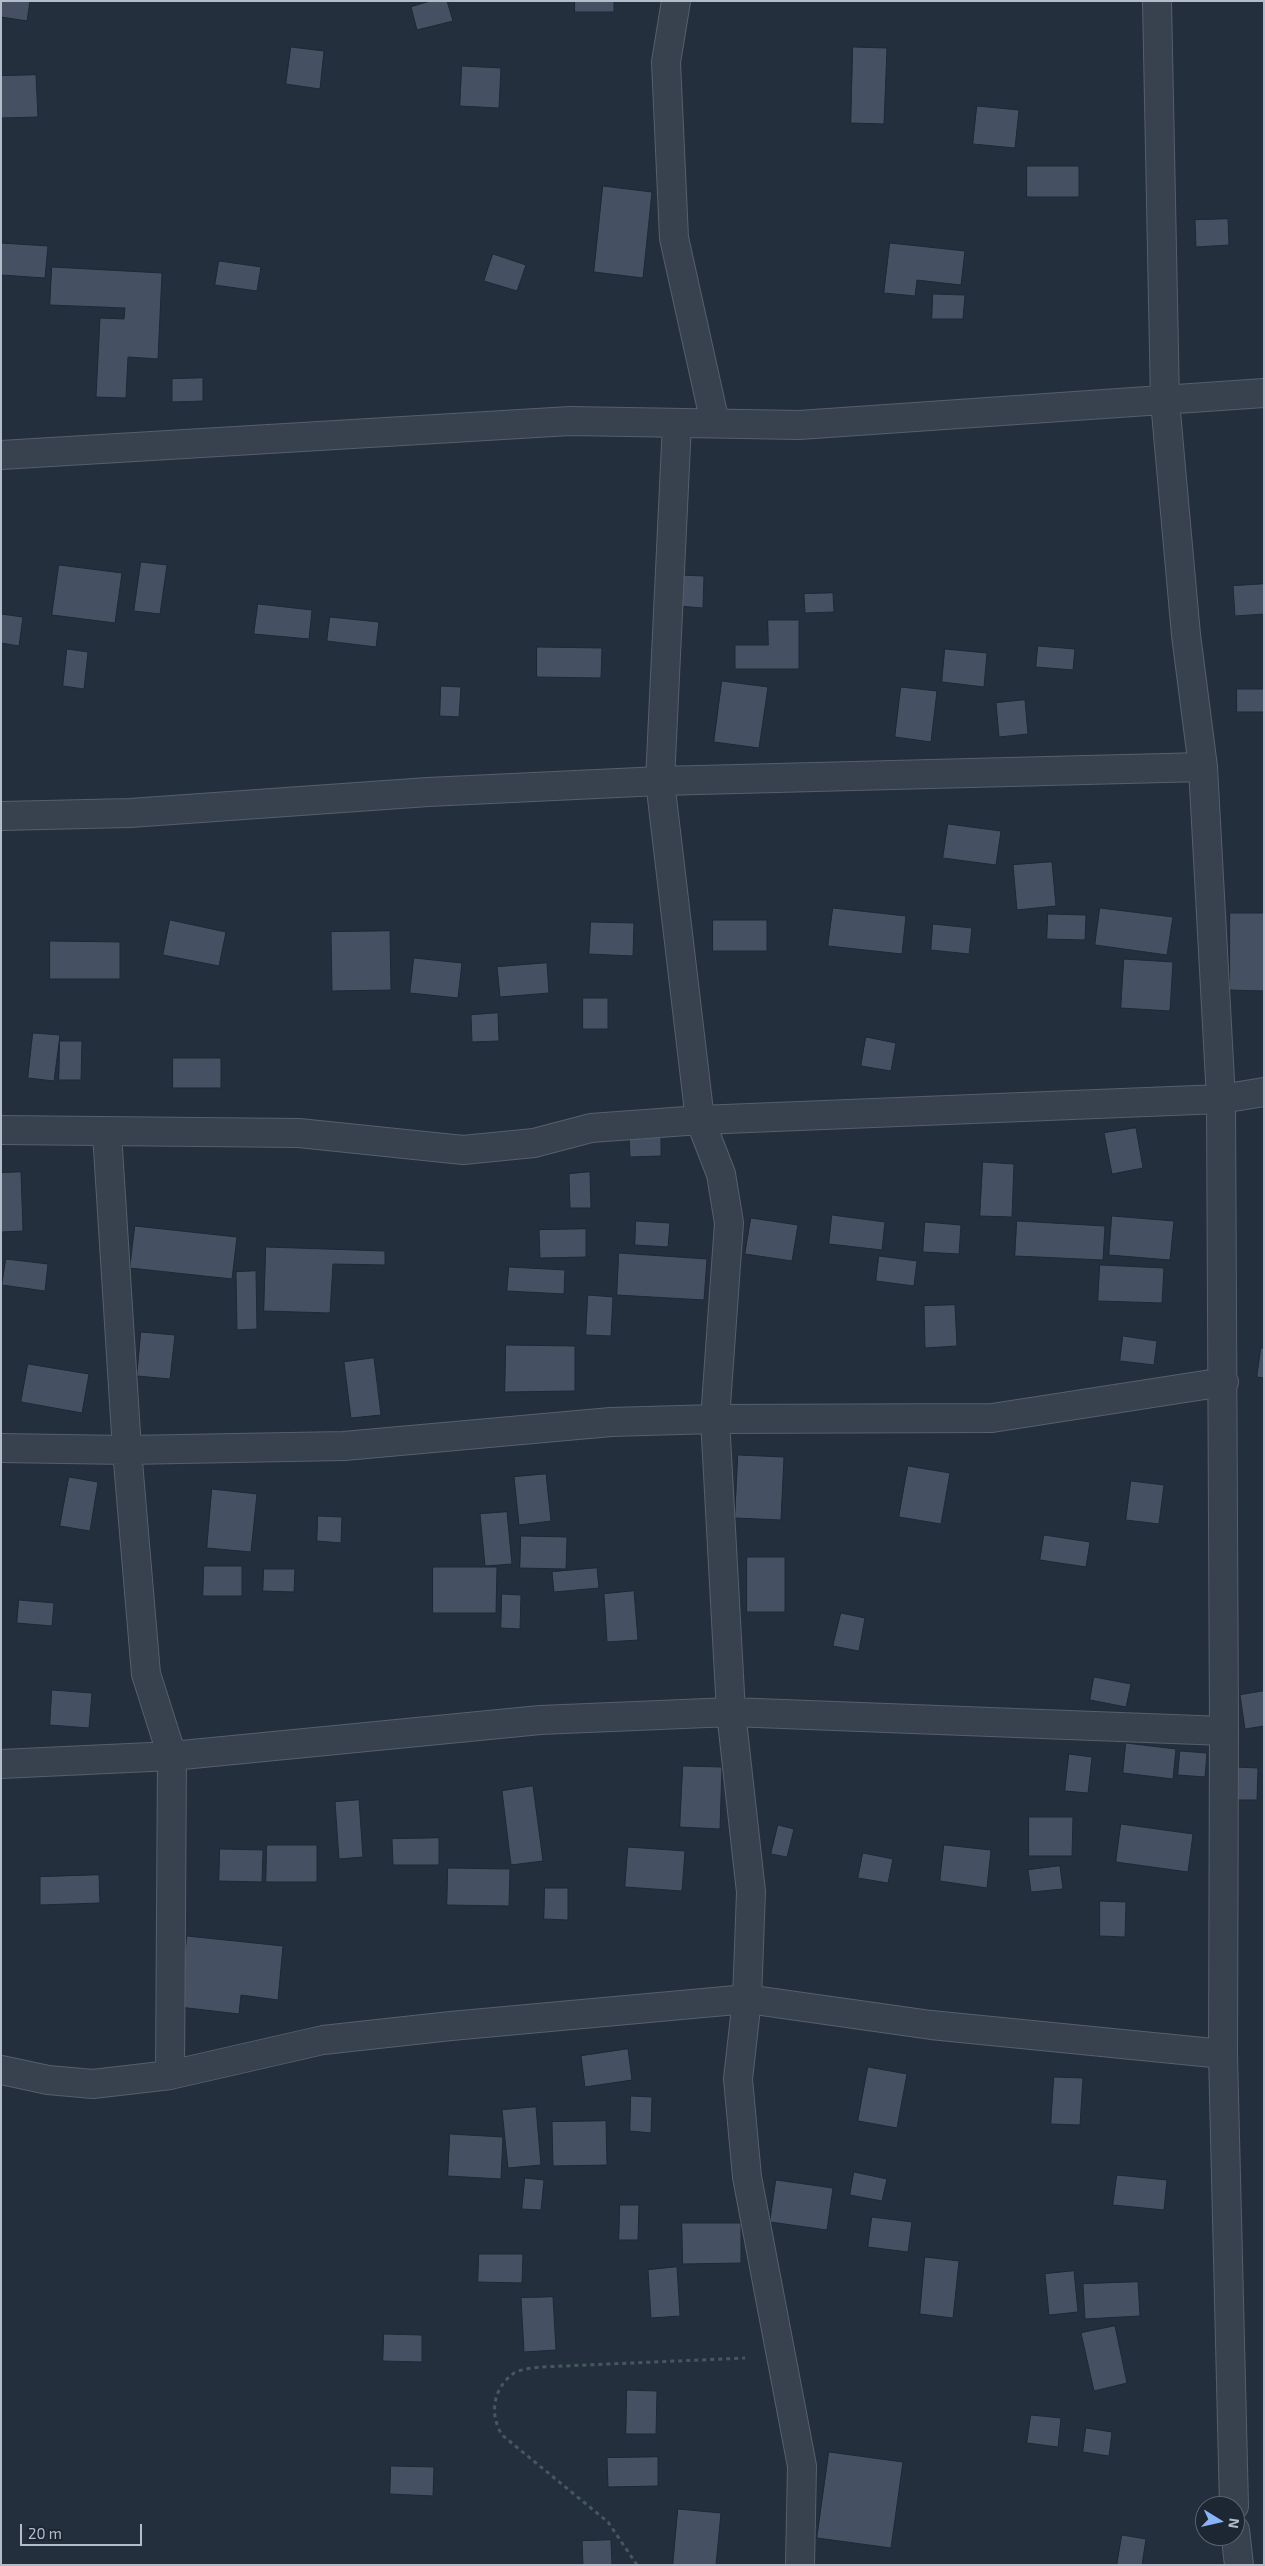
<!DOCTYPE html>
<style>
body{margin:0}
#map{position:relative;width:1265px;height:2566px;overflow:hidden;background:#242f3e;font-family:"Exo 2",sans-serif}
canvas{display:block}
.frame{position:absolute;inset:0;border:2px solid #b4bcc9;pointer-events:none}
.north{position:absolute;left:1195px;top:2496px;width:50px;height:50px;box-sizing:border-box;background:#1d2633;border:1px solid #59626f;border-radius:50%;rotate:99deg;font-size:14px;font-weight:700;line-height:20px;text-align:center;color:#b4bcc9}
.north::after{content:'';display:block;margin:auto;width:18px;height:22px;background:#8ab4f8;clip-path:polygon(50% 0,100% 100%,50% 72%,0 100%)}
.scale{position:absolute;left:20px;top:2524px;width:122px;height:22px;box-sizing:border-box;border:2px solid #b4bcc9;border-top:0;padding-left:6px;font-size:15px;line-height:18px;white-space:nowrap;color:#b4bcc9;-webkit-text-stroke:4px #1d2633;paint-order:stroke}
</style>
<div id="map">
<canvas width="1265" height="2566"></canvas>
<div class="frame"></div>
<div class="north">N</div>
<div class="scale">20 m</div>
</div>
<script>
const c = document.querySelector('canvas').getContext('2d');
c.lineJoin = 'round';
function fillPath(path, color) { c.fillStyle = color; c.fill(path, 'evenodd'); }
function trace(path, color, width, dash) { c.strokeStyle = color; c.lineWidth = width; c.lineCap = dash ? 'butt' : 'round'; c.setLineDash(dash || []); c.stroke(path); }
const building = new Path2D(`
 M2 1H30L27 21 1 17Z
 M431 1H447L453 21 417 30 411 7Z
 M575 1H614V12H575Z
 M291 47 324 51 320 89 286 84Z
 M853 47 887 48 884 124 851 123Z
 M462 66 501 68 499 108 460 106Z
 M36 75 38 117 1 118V76Z
 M977 106 1019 110 1015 148 973 144Z
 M1027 166H1079V197H1027Z
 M603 186 652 192 643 278 594 272Z
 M1228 219 1229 245 1196 247 1195 220Z
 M1 243 48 246 45 278 1 275Z
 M890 243 965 251 961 285 917 280 915 296 884 293Z
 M493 254 526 265 517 291 484 281Z
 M219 261 261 267 257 291 215 285Z
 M52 267 162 273 158 359 128 357 126 398 96 397 100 318 124 319 125 308 50 305Z
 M933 294 965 295 963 319H932Z
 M203 378V401L172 402V379Z
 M141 562 167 565 160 614 134 611Z
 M59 565 122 573 115 623 52 615Z
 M680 575 704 576 703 608 678 606Z
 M1264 584V614L1235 616 1233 586Z
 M833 593 834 612 805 613 804 594Z
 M258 604 312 610 309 639 254 634Z
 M1 614 23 617 19 646 1 643Z
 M330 617 379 622 376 647 327 641Z
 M768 620H799V669H735V645H768Z
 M1038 646 1075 649 1073 670 1036 667Z
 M537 647 602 648 601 678 537 677Z
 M67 649 88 652 84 689 63 686Z
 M945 649 987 653 984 687 942 682Z
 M722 681 768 687 759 748 714 742Z
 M441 686 461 687 459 717 440 716Z
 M901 687 937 691 931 742 895 737Z
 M1237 689H1264V712H1237Z
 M1025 700 1028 734 999 737 996 703Z
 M948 824 1001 831 996 865 943 858Z
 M1052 862 1056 906 1017 910 1013 865Z
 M833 908 906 916 902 954 828 946Z
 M1100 908 1173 917 1167 955 1095 945Z
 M1230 913H1264V991L1230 990Z
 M1048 914 1086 915 1085 940 1047 939Z
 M170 920 226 932 219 966 163 955Z
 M713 920H767V951H713Z
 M591 922 634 923 633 956 589 954Z
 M933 924 972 928 969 954 931 950Z
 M390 931 391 990 332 991 331 932Z
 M50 941 120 942V979H50Z
 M414 958 462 963 458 998 410 993Z
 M1124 959 1173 962 1170 1011 1121 1008Z
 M547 963 549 993 500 997 497 967Z
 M583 998H608V1029H583Z
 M498 1013 499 1041 472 1042 471 1015Z
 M33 1033 60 1035 54 1081 28 1078Z
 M866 1037 896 1043 891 1071 861 1066Z
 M60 1041H82L81 1080H59Z
 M173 1058H221V1088H173Z
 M1136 1128 1143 1168 1112 1174 1104 1133Z
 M661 1135V1156L630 1157 629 1136Z
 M983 1162 1014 1164 1012 1217 980 1216Z
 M21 1172 23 1231 1 1232V1173Z
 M590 1172 591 1208H570L569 1174Z
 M832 1215 885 1222 882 1250 829 1244Z
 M1112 1216 1174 1221 1170 1260 1109 1255Z
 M751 1218 798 1225 792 1261 745 1254Z
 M636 1221 670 1223 668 1247 635 1245Z
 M1017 1221 1105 1226 1103 1260 1015 1256Z
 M925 1222 961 1225 959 1254 923 1252Z
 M135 1226 237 1237 232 1279 130 1268Z
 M586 1229V1257L540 1258 539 1230Z
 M266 1247 385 1251V1265L333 1264 330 1313 264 1311Z
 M619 1253 707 1259 704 1300 617 1295Z
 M879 1256 917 1261 914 1286 876 1281Z
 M6 1259 48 1264 45 1291 2 1285Z
 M1100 1265 1164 1268 1162 1303 1098 1301Z
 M509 1267 565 1270 564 1294 507 1291Z
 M256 1271 257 1329 237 1330 236 1272Z
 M588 1295 613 1297 611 1336 586 1335Z
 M955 1305 957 1346 925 1348 924 1306Z
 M141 1332 175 1335 170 1379 137 1376Z
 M1123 1336 1157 1341 1154 1365 1120 1361Z
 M506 1345 575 1346V1391L505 1392Z
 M1261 1348H1264V1378L1257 1377Z
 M374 1358 381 1415 351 1418 344 1362Z
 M28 1364 89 1374 82 1413 21 1402Z
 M738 1455 784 1457 781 1520 735 1518Z
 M908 1466 950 1473 941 1524 899 1517Z
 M546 1474 551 1521 519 1525 514 1477Z
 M69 1477 98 1482 90 1531 60 1526Z
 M1131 1481 1164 1485 1159 1524 1126 1520Z
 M212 1489 257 1494 251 1552 207 1548Z
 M507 1512 512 1564 485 1566 480 1514Z
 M318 1516 342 1517 341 1543 317 1541Z
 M1044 1535 1090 1542 1086 1567 1040 1560Z
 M521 1536 567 1537 566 1569 520 1568Z
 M747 1557H785V1612H747Z
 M204 1566H242V1596H203Z
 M433 1567H497L496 1613H433Z
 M597 1568 599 1588 554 1592 552 1572Z
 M264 1569H295L294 1592 263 1591Z
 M634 1591 638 1640 607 1642 604 1594Z
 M502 1594 521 1595 520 1629 501 1628Z
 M19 1600 54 1603 52 1626 17 1623Z
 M841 1613 865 1618 859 1651 833 1646Z
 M1094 1677 1131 1684 1126 1707 1090 1700Z
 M52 1690 92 1693 89 1728 50 1725Z
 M1264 1691V1726L1245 1729 1240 1695Z
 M1126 1743 1176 1749 1173 1779 1123 1773Z
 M1180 1751 1207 1753 1205 1777 1178 1775Z
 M1069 1754 1092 1757 1088 1793 1065 1791Z
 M683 1766 722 1767 720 1829 680 1827Z
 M1234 1767 1258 1768 1257 1800H1233Z
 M533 1786 543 1861 511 1865 502 1791Z
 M359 1800 363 1857 339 1859 335 1802Z
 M1029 1817H1073L1072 1856H1029Z
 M1121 1824 1193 1834 1188 1872 1116 1862Z
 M778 1825 794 1829 787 1857 771 1854Z
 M439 1838V1865H393L392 1839Z
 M267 1845H317V1882H266Z
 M944 1845 991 1850 987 1888 940 1881Z
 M628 1847 685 1851 682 1891 625 1887Z
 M220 1849 263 1850 262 1882 219 1881Z
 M863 1853 893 1859 888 1883 858 1878Z
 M1060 1866 1063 1889 1031 1892 1028 1870Z
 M448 1868 510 1869 509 1906 447 1905Z
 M99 1875 100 1903 40 1905V1877Z
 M545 1888H568V1920L544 1919Z
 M1100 1901 1126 1902 1125 1937 1100 1936Z
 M187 1936 283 1946 278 2000 241 1995 239 2014 179 2007Z
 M628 2049 632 2080 585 2087 581 2056Z
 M868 2067 907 2074 897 2128 858 2121Z
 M1054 2077 1083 2078 1080 2125 1051 2124Z
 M631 2096 652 2097 651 2133 630 2131Z
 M536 2107 541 2165 508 2168 502 2110Z
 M606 2121 607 2165 553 2166 552 2122Z
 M450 2134 503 2137 501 2179 448 2176Z
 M854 2172 887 2179 882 2201 850 2195Z
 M1117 2175 1167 2180 1164 2210 1113 2205Z
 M525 2178 544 2180 541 2210 522 2209Z
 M776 2180 833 2188 827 2230 770 2222Z
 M620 2205H639L638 2240H619Z
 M872 2217 912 2222 908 2252 868 2247Z
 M682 2223H741V2263L683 2264Z
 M479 2254H523L522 2283 478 2282Z
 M925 2257 959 2261 953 2318 920 2314Z
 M677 2267 680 2316 651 2318 648 2270Z
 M1074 2271 1078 2312 1049 2315 1045 2274Z
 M1138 2282 1140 2316 1085 2319 1083 2284Z
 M553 2297 556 2350 524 2352 521 2298Z
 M1115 2326 1127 2383 1094 2391 1081 2333Z
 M384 2334 422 2335V2362L383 2361Z
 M627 2390 657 2391 656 2434H626Z
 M1031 2415 1061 2418 1058 2447 1027 2443Z
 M1086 2428 1112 2432 1109 2456 1083 2452Z
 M829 2452 903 2462 891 2548 817 2538Z
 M658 2457V2486L608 2487 607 2458Z
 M391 2466 434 2467 433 2496 390 2494Z
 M678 2509 721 2513 716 2565H673Z
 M1122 2535 1146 2539 1142 2565H1117Z
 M611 2540 612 2565H583L582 2541Z`);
fillPath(building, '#455162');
trace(building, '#1f2835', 1);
const minor = new Path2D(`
 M676 1 666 62 674 238 715 423
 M1157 1 1165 401 1186 635 1203 767 1221 1099 1224 1731 1223 2054 1234 2506
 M677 423 660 781 700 1120 721 1174 729 1223 715 1419 731 1712 751 1892 747 1999 738 2079 747 2177 802 2466 800 2565
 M1 455 570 421 799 425 1264 393
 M1 816 130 813 428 792 660 781 1203 767
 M1 1130 299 1133 463 1150 534 1143 591 1128 700 1120 1221 1099 1264 1092
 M107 1133 127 1450 146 1674 172 1756 170 2075
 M1 1448 127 1450 344 1446 611 1422 715 1419 992 1418 1224 1382
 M1 1764 172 1756 540 1720 731 1712 1224 1731
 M1 2070 48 2080 93 2084 170 2075 323 2040 451 2026 747 1999 931 2025 1223 2054
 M1235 2530 1239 2565`);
trace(minor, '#565f6c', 30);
trace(new Path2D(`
 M637 2565 608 2522 502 2435C489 2414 493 2388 514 2373 521 2369 533 2368 541 2367L745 2358`), '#44595c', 3, [4, 4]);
trace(minor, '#38414e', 28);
</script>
